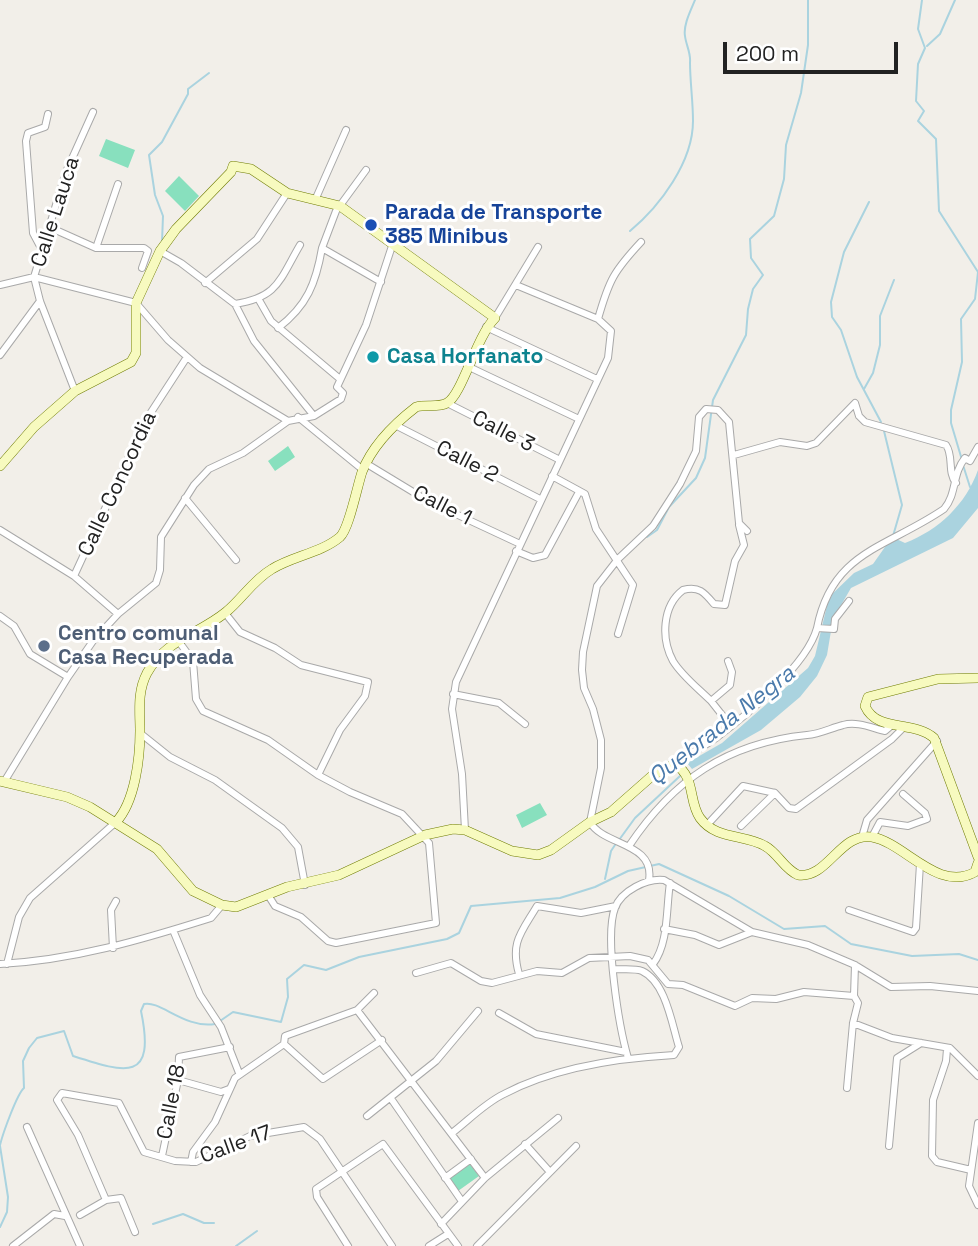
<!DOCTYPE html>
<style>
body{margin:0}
#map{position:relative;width:978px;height:1246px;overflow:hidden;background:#f2efe9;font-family:"Space Grotesk",sans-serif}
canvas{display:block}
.scale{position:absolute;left:723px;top:42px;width:175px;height:32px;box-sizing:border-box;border:4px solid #222;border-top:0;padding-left:9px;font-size:21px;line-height:24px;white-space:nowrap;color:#222;-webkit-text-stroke:5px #fff;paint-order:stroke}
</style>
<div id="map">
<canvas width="978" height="1246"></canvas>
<div class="scale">200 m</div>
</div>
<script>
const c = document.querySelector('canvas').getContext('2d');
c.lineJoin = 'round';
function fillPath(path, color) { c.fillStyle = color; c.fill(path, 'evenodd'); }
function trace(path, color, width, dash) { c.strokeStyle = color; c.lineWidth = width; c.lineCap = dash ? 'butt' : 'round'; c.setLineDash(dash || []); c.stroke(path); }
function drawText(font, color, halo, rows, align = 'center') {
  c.font = font + ' "Space Grotesk",sans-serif'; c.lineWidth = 6; c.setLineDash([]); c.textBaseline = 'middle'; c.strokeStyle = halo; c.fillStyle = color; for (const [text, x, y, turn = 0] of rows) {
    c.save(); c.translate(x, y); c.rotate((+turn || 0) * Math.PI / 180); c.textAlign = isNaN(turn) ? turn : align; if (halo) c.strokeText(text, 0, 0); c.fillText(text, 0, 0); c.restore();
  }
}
fillPath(new Path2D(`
 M106 139 135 150 128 168 99 156Z
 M179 176 199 196 185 211 165 191Z
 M288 446 295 457 275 471 268 461Z
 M540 803 547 815 522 828 516 815Z
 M469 1163 479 1176 458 1191 448 1178Z`), '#88e0be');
fillPath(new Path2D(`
 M978 470V508L953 538 851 588 833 619 827 655 817 676 800 697 761 730 692 769 687 763 722 743 808 668 815 656 829 597 854 573 873 564 892 537 905 543C939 530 966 504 978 470Z`), '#aad3df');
trace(new Path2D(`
 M922 0 918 29 925 48 918 64 916 101 924 111 918 121 936 139 939 211 978 272 975 299 961 319 962 362 951 410V423L962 460
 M927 46 940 34 955 0
 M869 202 844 252 831 302 832 317 841 330 857 377 881 422
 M630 231C660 206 693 162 693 121 693 101 690 82 690 62 691 53 686 45 685 36 683 25 691 10 695 0
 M162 242 163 216 155 195 149 155 162 142 188 94V89L209 73
 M864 389 873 373 880 345V316L894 280
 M884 431 902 505 893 536
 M963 465 970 487
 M647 537 657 530 669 507 696 478 705 458 713 400 746 335 748 309 753 289 763 275 751 258 750 239 774 216 784 179 786 145 801 93 808 45V0
 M619 840 635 818 680 776
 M605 879 611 851 615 845
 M220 1021 233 1012 281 1022 288 997 287 979 304 965 326 970 359 957 447 939 459 933 471 906 560 898 595 887 628 871 659 864 729 896 784 929 825 926 851 944 912 956 959 954 978 960
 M0 1145C3 1133 17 1094 24 1088L23 1061 29 1048 37 1038 64 1031 73 1056C126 1073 156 1083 141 1011L144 1004C160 1000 185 1029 215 1024
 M153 1224 183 1214 204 1223H214
 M0 1227 7 1212 8 1197 0 1146
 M236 1246 257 1231`), '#aad3df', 2);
const street = new Path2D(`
 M316 198 346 130
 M49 227 96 248H144L148 251 142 268
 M41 248 33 233 26 141 28 133 45 127 48 114
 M96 248 118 184
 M322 248 336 211 366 170
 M160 251 181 263 235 304 254 341 314 416
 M205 283 257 239 287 193
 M0 285 34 277 136 303 168 340 200 368 288 421
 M259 300 271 321 340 379
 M235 304C278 297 279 281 300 245
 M495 318 538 247
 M598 319C609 280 614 271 641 242
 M486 327 597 379
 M278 328C307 306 316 283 322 248L381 282
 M0 355 40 301
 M467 366 579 419
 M75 391 40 301 34 277 66 172 93 112
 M447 403 560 460
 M298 417 363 470
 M395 425 540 499
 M734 455 780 442 807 446 816 443 855 403 859 416 865 422 946 445C954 456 947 472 956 483
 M367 464 428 501 518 543
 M552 476 585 494 596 529 633 585 618 634
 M185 498 236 560
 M0 530 74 576 118 614
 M516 551 533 558 545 555 579 492
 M74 576 146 420 187 357
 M225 613 240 632 275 648 301 665 368 682 365 696 340 730 318 775
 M0 616 14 626 30 654 68 677
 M817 628C832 551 887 548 944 509 957 494 952 474 965 458L970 461 978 447
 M177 639 193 661 196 699 203 711 268 740 318 775 350 792 402 814 429 843 436 923 336 943 328 941 301 917 275 906 268 895
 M728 661 732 672 730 685 711 701 730 725
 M453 694 499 703 525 724
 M711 701C699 689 682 676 673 661 661 639 662 606 683 590 699 586 704 592 714 604L725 605 735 561 744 545 739 525
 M140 733 170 757 215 780 282 828 298 847 305 885
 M675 764C688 754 702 748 716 738 747 715 807 665 817 628L834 629 835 619 849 601
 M4 782 68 677 93 641 118 614 156 583 160 570 161 537 194 485 209 469 243 453 288 421 314 416 341 399 343 393 337 387 366 325 393 243
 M707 825 743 786 775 793 789 808 796 809 892 739 905 726
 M741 826 775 793
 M465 830 462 774 452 709 456 682 608 358 611 331 598 319 516 285
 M862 837 867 820 937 741
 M872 837 880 822 908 826 927 819 925 813 903 794
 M629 846C673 780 727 743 807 735 820 734 831 728 843 725 857 721 872 728 885 731L892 725
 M649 880C655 842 603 846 590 822L601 768V740L593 709 584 688 582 670 583 652 597 586 618 559 653 526 680 484 696 451 699 417 706 409 718 410 729 422 739 523 747 531
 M849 910 913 932 916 928 920 864
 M664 929 695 935 719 945 752 932
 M173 930 200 995 221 1027 239 1073
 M113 948 111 910 116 901
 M0 964C74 960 141 940 211 918L222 905
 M7 964 19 917 30 898 116 822
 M653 964C669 943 666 908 670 883
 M416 973 451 963 481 981 492 983 537 971 562 973 589 958 630 956 648 960 668 984 683 985 735 1006 752 998 776 999 804 992 854 996
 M519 974C510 942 521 933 537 906L581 913 616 906
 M357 1010 485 1178
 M499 1013 536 1034 626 1052
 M853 1023 892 1038 950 1048 978 1076
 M284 1044 323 1079 382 1040
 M947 1049 946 1061 933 1100 932 1156 937 1162 971 1170
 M628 1058C619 1027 604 936 615 908 621 891 647 878 664 880L752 932 808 945 855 965 891 987 930 986 978 991
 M178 1080 221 1092 229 1089
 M847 1088 853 1023 858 1003 854 996 855 965
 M392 1100 461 1200
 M367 1116 436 1061 478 1011
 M978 1123 969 1186 978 1205
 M27 1127 80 1246
 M452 1133C469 1120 485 1103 504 1094 553 1068 619 1058 674 1055L679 1047C672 1025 666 982 642 971 634 968 622 970 614 969
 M525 1144 550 1172
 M889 1146 897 1058 921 1043
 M162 1156 178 1080 179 1057 230 1047
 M191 1162 193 1152 215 1122 235 1078 284 1044 285 1036 357 1010 374 993
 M445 1178 471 1159
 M106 1200 78 1135 57 1100 62 1093 119 1103 144 1152 175 1161 196 1162 250 1136 304 1127 320 1139 392 1246
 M80 1215 106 1200 121 1198 135 1232
 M441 1224 485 1178 558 1118
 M13 1246 54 1214 65 1216
 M348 1246 317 1197 316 1189 383 1144 458 1246
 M429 1246 448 1234
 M477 1246 576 1146`);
const secondary = new Path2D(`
 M0 466 34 427 75 391 131 362 136 353V303L160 251 176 229 231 172 233 166 251 169 287 193 340 206 495 318C476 337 462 395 447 403 438 408 426 404 416 407 394 424 372 446 362 472 357 487 349 529 340 537 321 553 293 556 272 569 253 580 242 599 226 612 198 635 166 639 147 673 137 692 140 711 140 731 140 758 135 802 116 822
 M978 678 938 679 868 697 865 706C877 733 914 720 934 738L978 857
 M0 781 67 797 90 807 157 849 193 891 222 905 236 907 287 887 339 875 425 835 453 829 465 830 512 851 538 855 551 850 590 822 611 812 653 775 675 764C696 777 688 801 700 818 716 840 744 834 765 846 778 853 784 869 798 875 828 879 840 832 872 837 905 843 938 893 975 872L978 863`);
trace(street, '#a9a9a9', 8);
trace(secondary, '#707d05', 10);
trace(street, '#fff', 6);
trace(secondary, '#f7fabf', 9);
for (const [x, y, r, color] of [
 [371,225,7,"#1a4fb4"],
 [373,357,7,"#0f9aa8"],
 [44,646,7,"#5c6f8a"]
]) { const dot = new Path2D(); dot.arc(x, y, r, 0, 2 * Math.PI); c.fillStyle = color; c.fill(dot); trace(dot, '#fff', 2.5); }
drawText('21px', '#222', '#fff', [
 ["Calle Lauca",56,212,-72],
 ["Calle 3",503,432,27],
 ["Calle 2",467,462,27],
 ["Calle Concordia",118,484,-65],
 ["Calle 1",442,506,27],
 ["Calle 18",172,1102,-79],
 ["Calle 17",236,1145,-20]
]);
drawText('bold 21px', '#164399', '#fff', [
 ["Parada de Transporte",385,213],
 ["385 Minibus",385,237]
], 'left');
drawText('bold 21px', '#0d838f', '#fff', [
 ["Casa Horfanato",387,357]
], 'left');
drawText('bold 21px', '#4e5e75', '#fff', [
 ["Centro comunal",58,634],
 ["Casa Recuperada",58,658]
], 'left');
drawText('italic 23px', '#4a7aab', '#fff', [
 ["Quebrada Negra",722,726,-38]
]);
</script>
